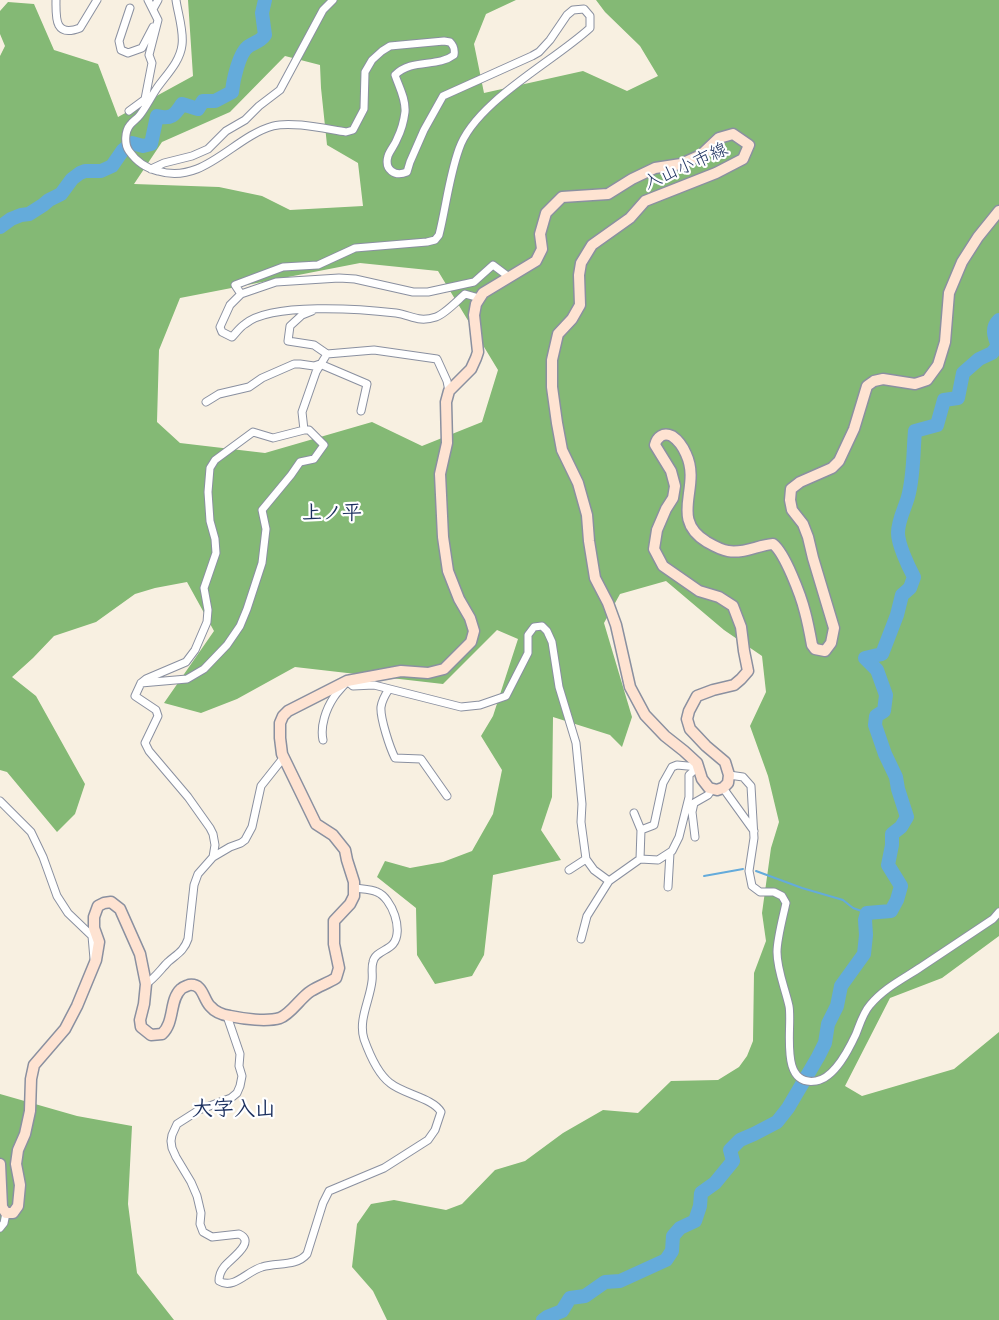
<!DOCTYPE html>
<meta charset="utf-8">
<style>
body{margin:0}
canvas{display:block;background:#f8f0e1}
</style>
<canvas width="999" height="1320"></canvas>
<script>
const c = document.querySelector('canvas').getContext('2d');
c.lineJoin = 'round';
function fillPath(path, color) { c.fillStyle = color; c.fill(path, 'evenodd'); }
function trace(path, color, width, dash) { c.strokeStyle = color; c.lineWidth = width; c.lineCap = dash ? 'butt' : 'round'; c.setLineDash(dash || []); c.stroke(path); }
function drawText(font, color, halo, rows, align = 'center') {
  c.font = font + ' "Shantell Sans","Klee One",sans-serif'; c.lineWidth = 4.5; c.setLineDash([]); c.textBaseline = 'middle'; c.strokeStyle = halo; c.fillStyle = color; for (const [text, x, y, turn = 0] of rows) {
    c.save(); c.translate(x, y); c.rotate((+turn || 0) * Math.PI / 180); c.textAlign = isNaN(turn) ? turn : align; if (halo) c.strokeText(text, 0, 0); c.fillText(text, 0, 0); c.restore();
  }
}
fillPath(new Path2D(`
 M188 0H516L486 14 474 44 484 93 583 71 627 91 658 76 640 46 605 12 596 0H999V936L942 978 890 998 845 1086 862 1096 954 1069 999 1032V1320H387L373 1291 352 1267 357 1224 371 1204 394 1200 446 1210 462 1204 495 1170 525 1161 563 1133 603 1110 638 1113 671 1081 718 1080 739 1067 747 1056 753 1041 754 973 766 941 762 913 771 848 779 822 768 776 750 726 766 692 762 656 724 630 666 581 620 594 604 623 632 717 622 747 610 735 553 717 552 797 541 830 561 860 493 875 484 955 472 976 435 984 417 955 416 908 377 877 385 861 410 868 443 862 472 851 493 814 502 770 481 736 493 716 518 639 497 630 443 684 295 667 237 699 201 713 164 703 214 631 187 582 155 588 135 594 96 622 54 636 33 658 12 677 36 696 85 784 75 814 57 832 7 772 0 770V56L5 46 0 34V11L8 2 34 4 54 50 98 64 118 117 193 76ZM285 56 320 65 321 88 327 145 358 163 363 206 290 210 262 196 219 187 134 184 162 142 230 112ZM360 263 438 271 498 370 482 422 422 446 372 422 265 453 180 443 157 422 159 350 180 298Z
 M0 1094 77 1116 132 1126 128 1204 137 1273 174 1320H0Z`), '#84b975');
trace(new Path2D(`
 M756 871 802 888 843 900 853 908 867 913
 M704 876 743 869`), '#64abdb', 2);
trace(new Path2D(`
 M0 227 11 219 21 215 29 214 43 205 49 200 61 194 72 179 80 173 85 171H101L112 166 123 150 132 143 143 146 151 144 157 116C171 120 175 115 182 104L198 109 203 101H215L232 92C233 81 239 52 249 46 255 42 260 42 265 35L262 13 265 0
 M543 1320 547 1317 562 1311 570 1298 585 1296 605 1282 620 1281 666 1260 672 1251 673 1236 680 1228 695 1221 700 1206 701 1193 715 1183 733 1161 730 1150 740 1140 754 1134 777 1122 788 1108 818 1057 825 1043 828 1024 837 1006 841 986 864 954 866 935 865 920 867 913 891 911 897 900 901 886 888 865 892 845V834L901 827 907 817 898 789 896 777 885 754 875 725 876 716 884 711 886 695 877 670 865 658 882 654 897 615 902 595 910 588 914 577C908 566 898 544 898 533 898 520 905 508 908 497 914 475 913 453 915 431L937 425 944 400 958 398 963 373 979 359 992 353 998 346C994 336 991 328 999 320`), '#64abdb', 14);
const street = new Path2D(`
 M56 0C56 17 54 38 80 28L97 0
 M176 0C178 14 184 31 182 45 180 62 166 75 157 88 151 97 146 107 140 115 137 119 133 121 130 125 125 131 124 144 129 151 136 161 145 168 158 171 204 185 233 137 273 126 292 121 326 129 346 132L353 130 364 109 365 72 372 60 382 51 390 46 444 41 450 42C454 46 455 49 454 55 437 68 412 58 395 75 399 87 406 99 405 112 404 120 401 131 397 139 395 145 390 150 388 156 384 170 395 177 407 172L410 162 424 130 443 96 532 56 539 52 550 40 567 15 573 10 584 9 590 16V28C553 62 475 102 459 149 449 177 446 207 439 235L435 240 427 242 355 248 318 265 283 267 235 285 241 294
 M130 8 119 41 121 50 128 53 142 48 153 27
 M153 9 158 0
 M145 99 152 63 149 55 158 20 148 0
 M129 111 148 97
 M151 169 164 163 192 156 208 149 226 131 245 120 259 106 280 90 323 10 333 0
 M479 298 465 294C458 300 445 314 436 317 418 323 411 315 396 313 362 309 271 302 245 324 240 327 236 333 232 337L222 332 220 327 230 305 241 294 276 282 339 278 355 279 413 292H428L474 282 493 265 509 277
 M312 311 302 315 290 326 288 341 314 345 327 354
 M206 402 219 394 249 387 262 378 294 364H300L314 366 320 364 367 384 361 411
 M141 683 187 679 204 669 227 645 240 626 247 609 262 563 266 529 262 510 291 475 300 462 314 459 324 445 309 430H304
 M389 689C385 695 382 700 381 707 380 718 390 748 395 758L421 759 447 796
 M323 740C320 726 326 709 334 697 338 691 343 687 347 681L353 686 374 685 461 707 480 705 506 696 528 653V635L534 627 542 626 547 631 552 642 559 687 576 743 582 804 581 822 586 859 594 870 609 881 640 859 658 860 672 851 679 837 689 797V775L698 767
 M729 775 743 777 751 786 754 838 749 871 752 886 760 892H774L782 896 786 903C783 917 777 939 777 952 777 970 785 988 789 1006 793 1026 778 1087 816 1081 835 1078 849 1049 856 1034 860 1024 863 1013 870 1005 884 988 903 979 921 967 945 951 969 935 993 919L999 912
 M723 788 754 831
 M0 801 31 832 43 857 57 896 68 913 92 936 94 959
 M634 813 641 830
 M695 837 692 812 694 803 708 795 712 789
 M213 857 215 845 213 834 210 828 188 797 149 751 145 743 158 716 156 710 135 696 141 683 146 679 186 662 195 650 207 622 208 610 204 588 216 553 215 539 210 521 208 492 210 468 215 460 253 432 273 438 304 430 302 412 316 372 327 354 374 350 437 359 447 381 449 391
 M640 859 641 830 654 825 663 783 672 767 677 765 698 767
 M569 870 586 859
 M668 887 670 853
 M581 939 587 916 609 881
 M146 984C155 978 161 969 168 962 177 954 184 951 188 939L194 885 198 874 213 857 230 847 241 843 245 840 252 827 261 786 284 757
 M227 1016 240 1054 239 1066 242 1076 240 1086 237 1093 231 1098 199 1110 177 1124 172 1135 171 1141 172 1148 176 1157 191 1182 197 1196 201 1213 200 1224 203 1232 212 1237 239 1234C257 1242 230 1259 224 1267 220 1272 219 1275 219 1281 234 1290 247 1271 262 1267 277 1262 296 1267 307 1254L323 1203 329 1191 384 1168 428 1140 435 1130 441 1112C433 1098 403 1094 390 1083 378 1074 369 1053 364 1039 358 1020 370 1000 372 981 373 975 371 968 373 962 375 952 387 951 393 944 404 931 392 898 377 892 371 889 361 889 355 888
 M0 1228 4 1223 6 1213`);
const secondary = new Path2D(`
 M0 1164 2 1207 6 1213H13L18 1206 20 1185 16 1164 18 1150 25 1134 30 1111 31 1079 34 1065 65 1029 77 1006 96 960 99 942 94 928V917L98 906 104 903 111 902 120 909 140 954 146 984 144 1004 140 1020 141 1027 151 1035 162 1034C175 1022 169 1000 181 989 183 987 187 986 189 985 203 983 203 999 210 1006 215 1012 223 1015 230 1016 244 1019 267 1022 280 1018 291 1014 301 997 311 991 319 986 328 983 336 978L339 968 334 944V921L350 904 354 896V882L347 860 345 850 333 835 316 824 282 754 280 738V723L283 716 288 711 347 681 401 671 428 673 444 669 471 642 474 631 470 618 459 599 448 571 443 537 440 474 447 443 446 402 449 391 471 369 476 358 478 352 474 315 476 304 483 293 536 261 542 249 540 234 546 213 562 197 608 194 632 179 655 168 681 164 701 155 719 138 733 134 749 145 743 159 716 173 645 201 630 218 592 245 581 263 579 275 580 305 572 319 558 334 552 360V387L557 423 562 450 578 483 587 515 589 541 595 578 608 603 616 625 630 687 645 715 665 736 684 751 697 763 702 779 709 788 717 790 723 788 728 783 729 775 725 762 706 746 690 729 687 719 689 711 697 696 713 690 734 685 741 679 748 671 744 651 741 627 733 606 719 597 699 591 663 566 654 549 657 530 666 509 673 498 675 486 671 471 655 445C657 437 663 432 672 436 678 440 683 447 686 454 702 488 668 518 707 542 714 546 721 550 728 551 744 554 758 545 773 544 785 553 801 596 805 612 808 623 810 634 812 645L815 649 825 651 831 643 834 628 813 558 808 537 803 524 792 510 790 500 791 489 800 482 832 468 839 461 854 429 867 386 874 381 883 379 915 384 927 380 938 365 945 342 949 293 962 262 978 237 999 211`);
trace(street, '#8a90a0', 9);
trace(secondary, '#8a90a0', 13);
trace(street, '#fff', 7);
trace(secondary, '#fee3d2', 10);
drawText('18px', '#1b2f5e', '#fff', [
 ["入山小市線",686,167,-24]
]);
drawText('bold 20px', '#1b2f5e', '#fff', [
 ["上ノ平",332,514]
]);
drawText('bold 21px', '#1b2f5e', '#fff', [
 ["大字入山",234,1110]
]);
</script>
